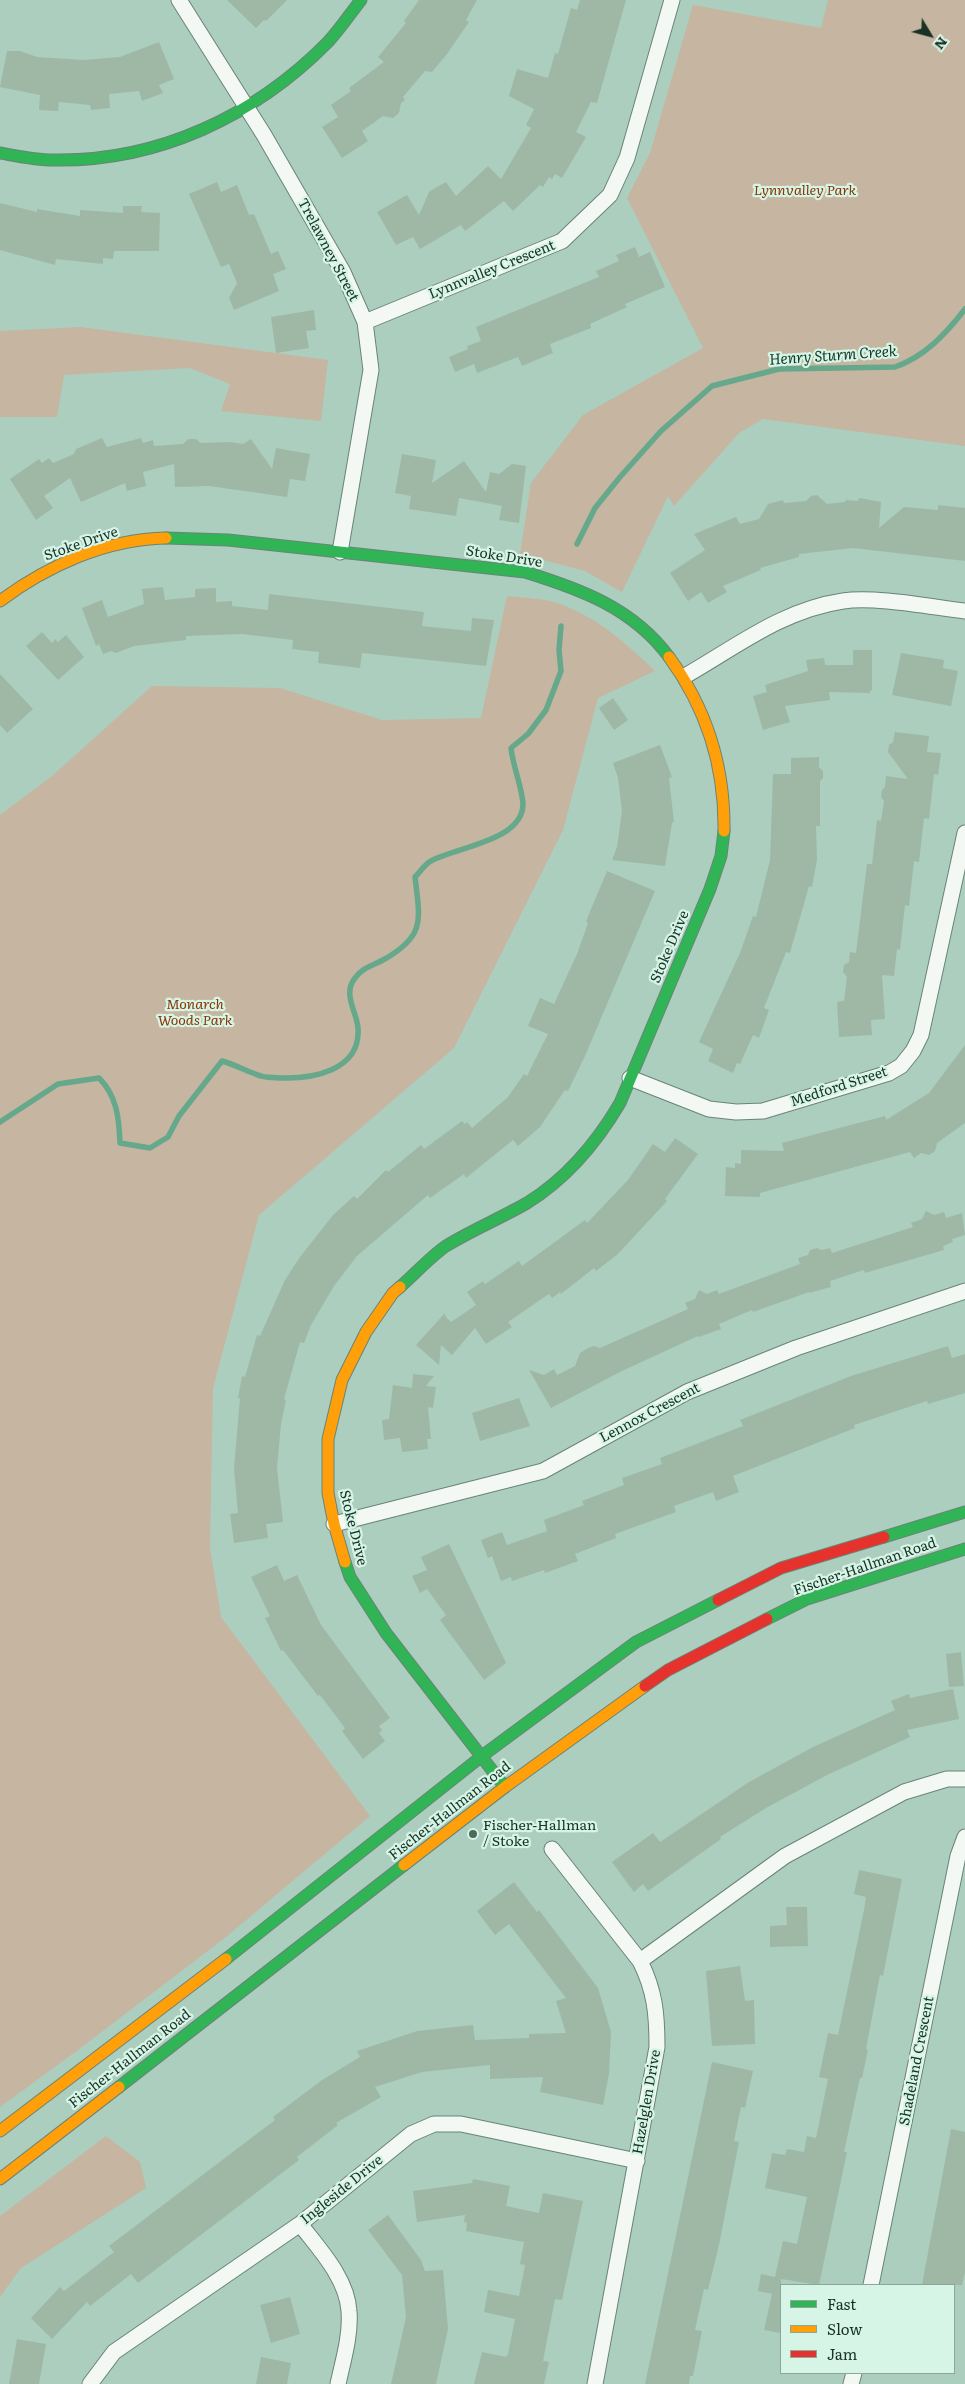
<!DOCTYPE html>
<style>
body{margin:0}
#map{position:relative;width:965px;height:2384px;overflow:hidden;background:#accebe;font-family:Literata,serif}
canvas{display:block}
.legend{position:absolute;left:780px;top:2284px;width:175px;height:90px;box-sizing:border-box;background:#d7f5e6;border:1px solid #8ba79a;margin:0;padding:6px 9px;list-style:none;font-size:15px;color:#193227}
.legend li{display:flex;align-items:center;gap:10px;height:25px}
.legend b{width:25px;border:1px solid #8ba79a}
.north{position:absolute;left:905px;top:10px;width:50px;height:50px;-webkit-text-stroke:4px #d7f5e6;paint-order:stroke;rotate:127deg;font-size:14px;font-weight:700;line-height:20px;text-align:center;color:#193227}
.north::after{content:'';display:block;margin:auto;width:18px;height:22px;background:#193227;clip-path:polygon(50% 0,100% 100%,50% 72%,0 100%)}
</style>
<div id="map">
<canvas width="965" height="2384"></canvas>
<ul class="legend">
<li><b style="height:6px;background:#30b455"></b>Fast</li>
<li><b style="height:6px;background:#ff9f0a"></b>Slow</li>
<li><b style="height:6px;background:#e5322d"></b>Jam</li>
</ul>
<div class="north">N</div>
</div>
<script>
const c = document.querySelector('canvas').getContext('2d');
c.lineJoin = 'round';
function fillPath(path, color) { c.fillStyle = color; c.fill(path, 'evenodd'); }
function trace(path, color, width, dash) { c.strokeStyle = color; c.lineWidth = width; c.lineCap = dash ? 'butt' : 'round'; c.setLineDash(dash || []); c.stroke(path); }
function drawText(font, color, halo, rows, align = 'center') {
  c.font = font + ' Literata,serif'; c.lineWidth = 4.5; c.setLineDash([]); c.textBaseline = 'middle'; c.strokeStyle = halo; c.fillStyle = color; for (const [text, x, y, turn = 0] of rows) {
    c.save(); c.translate(x, y); c.rotate((+turn || 0) * Math.PI / 180); c.textAlign = isNaN(turn) ? turn : align; if (halo) c.strokeText(text, 0, 0); c.fillText(text, 0, 0); c.restore();
  }
}
fillPath(new Path2D(`
 M828 0H965V446L763 419 739 433 674 506 668 496 622 592 585 571 520 554 531 483 583 415 703 348 627 198 650 153 693 5 821 28Z
 M81 327 328 360 321 421 221 411 230 384 190 368 64 375 57 417H0V331Z
 M507 596C523 598 541 598 557 603 596 616 626 643 655 671L598 698 563 830 454 1048 259 1215 213 1388 210 1548 221 1617 370 1816 226 1937 78 2050 0 2107V815L52 776 152 686 280 688 382 720 481 718Z
 M106 2136 140 2162 146 2188 21 2268 0 2297V2216Z`), '#c6b5a0');
trace(new Path2D(`
 M577 544 595 508 620 477 661 431 712 386 779 369 895 367C924 357 946 334 965 309
 M0 1122 58 1084 99 1078C117 1096 119 1118 120 1143L150 1148 168 1137 179 1116 222 1061C236 1065 248 1072 261 1076 266 1078 274 1077 280 1078 312 1079 361 1071 358 1028 357 1012 342 994 355 978 363 967 372 966 383 960 426 936 420 920 415 877 420 872 425 864 431 861 456 847 523 841 523 804 522 787 513 767 511 748L528 734 546 710 561 671 559 650 561 626`), '#65a88b', 5.5);
fillPath(new Path2D(`
 M227 0H287L266 21 264 20 256 28Z
 M419 0H477L466 20 469 22 447 54 432 72 425 71 403 97 405 100 401 103 399 113 393 118 383 116 362 131 368 141 342 158 322 127 338 117 331 105 351 91 349 88 384 62 378 57 406 23 404 21Z
 M580 0H626L597 103 591 102 576 132 586 137 562 178 555 174 552 179 549 177 543 187 540 185 513 211 504 201 465 231 461 225 420 249 413 237 396 245 377 212 407 195 419 215 429 192 435 188 446 182 456 196 488 166 501 179 531 128 526 125 534 109 509 96 517 69 548 78 555 53 558 54 571 8 577 10Z
 M159 42 174 79 159 85 163 93 142 101 139 91 109 94 110 108 91 110 90 105 59 102 58 111 39 110 40 95 0 87 7 51H20L37 57 84 60 120 57Z
 M217 182 221 192 237 185 249 215 254 214 271 254 278 251 286 269 273 274 279 291 234 310 229 298 237 283 229 264 221 267 189 194Z
 M0 203 37 212V209L80 216V210L123 213V206H142L141 212 160 213 159 251H114L113 259 103 258V264L56 259 55 265 0 250Z
 M635 247 639 257 650 252 665 287 625 304 627 307 590 324 591 328 550 344 553 353 522 366 518 357 477 373 474 364 455 372 449 357 468 349 467 346 481 341 476 327 599 277 596 271 619 261 616 255Z
 M314 310 316 330 306 331 309 348 276 353 271 317Z
 M102 438 107 447 141 438 143 443 153 440 154 446 183 444 188 439H196L201 443 231 442 243 444 251 439 272 469 276 448 310 454 305 481 290 479 287 497 209 486 175 487 174 464 143 472 146 486 127 491 125 483 81 502 70 478 44 496 53 508 36 520 10 479 39 459 42 463 49 458 53 463 74 454 76 449Z
 M402 454 436 460 432 483 464 461 486 492 490 472 499 474 512 464 526 466 519 523 499 520 502 506 459 498 456 516 409 509 411 496 395 493Z
 M817 495 827 504 845 502 846 500 857 501 860 498 881 502 879 528 904 507 938 510V505L965 508V561L853 548 799 554V557L760 568 761 570 723 586 727 592 708 603 701 592 688 601 670 573 705 550 694 534 736 517 740 524 759 519 768 504 783 500 784 503 806 501 811 496Z
 M163 587 165 600 195 597V589L216 588V602L232 601V606L268 610 269 594 424 612 422 626 471 631 472 618 494 620 486 666 362 653 360 668 318 663 319 652 292 649 293 640 242 634 186 636V640L134 646 116 653 111 651 103 654 99 644 96 646 82 608 102 600 108 617 144 604 142 589Z
 M42 632 52 643 55 639 58 642 66 635 84 657 58 680 26 646Z
 M853 650H872V691L870 690V693L829 692 830 700 785 706 790 722 763 730 753 696 767 692 765 685 808 671 806 660 824 658 825 665H853Z
 M901 653 944 660 943 668 958 671 951 706 892 695Z
 M0 674 33 709 7 733 0 725Z
 M613 698 628 720 614 730 599 708Z
 M895 732 929 736 927 752 941 753 938 775 934 774 929 819 924 818 919 862 914 861 909 906 905 905 900 950 897 949 894 976 882 975 885 1019 871 1020 872 1035 839 1037 837 1002 844 1001 847 977 843 972 844 965 849 962 850 952 856 953 867 864H872L877 820 881 821 884 801 881 797 882 790 885 787 886 776 908 779 888 752 889 745 893 742Z
 M660 745 672 777 669 778 674 822 672 823 665 866 612 860 617 847 622 811 618 778 613 763Z
 M819 757V767L823 771V778L820 781V826H816L817 860 812 887 809 886 790 953 786 952 764 1008 769 1010 759 1038 753 1035 740 1064 737 1063 733 1073 708 1061 713 1049 699 1042 740 953 753 916 756 917 770 860 773 774H791V758Z
 M607 871 655 891 585 1056 568 1091 565 1090 540 1127 518 1146 513 1140 466 1178 464 1174 430 1198 428 1195 357 1256 334 1286 311 1325 304 1343 300 1342 284 1399 286 1400 281 1424 277 1468 283 1522 266 1524 268 1538 234 1543 230 1514 238 1513 234 1469 240 1398H238L242 1376 245 1377 257 1335 260 1336 285 1280 300 1257 333 1215 354 1196 357 1199 386 1170 388 1172 421 1145 424 1149 462 1121 465 1124 467 1122 472 1128 508 1097 524 1074 527 1076 548 1034 528 1026 540 998 554 1004 577 954 588 923 586 922 589 914Z
 M965 1045V1123L937 1143 935 1151 929 1155 921 1153 914 1158 910 1152 760 1193V1197L725 1196 726 1167 735 1168V1163L741 1164V1150L784 1151 782 1143 885 1116 886 1120 929 1093Z
 M675 1138 698 1154 665 1199 667 1201 618 1254 596 1271 594 1268 561 1294 560 1292 552 1298 549 1294 508 1322 512 1327 486 1344 475 1328 452 1355 441 1345 439 1365 416 1345 445 1313V1316L451 1322 476 1305 467 1292 483 1281 485 1284 519 1261 522 1266 585 1220 587 1223 628 1180 653 1144 665 1152Z
 M926 1211 934 1215 944 1212 946 1218 962 1213 965 1235 952 1239 953 1242 943 1246 944 1250 865 1273 864 1270 830 1281 831 1287 809 1293V1292L753 1312 752 1310 719 1324 721 1329 699 1337 698 1336 622 1371 551 1408 529 1370 544 1375 554 1369 557 1375 575 1366 580 1353 588 1348 594 1346 600 1348 688 1309 685 1303 695 1299 699 1290 707 1294 717 1290 719 1294 800 1264 798 1258 808 1255 810 1250 817 1248 822 1250 830 1248 832 1253 913 1227 911 1223 922 1219Z
 M948 1346 952 1358 965 1354V1393L928 1404 927 1401 854 1425 855 1428 733 1476 739 1492 716 1501 713 1492 674 1506 676 1512 615 1534 616 1538 575 1554 578 1561 545 1573 544 1570 512 1581 511 1577 501 1581 492 1556 488 1558 481 1540 502 1532 507 1545 547 1531 544 1520 584 1505 582 1501 624 1485 622 1478 662 1464 660 1458 743 1426 740 1420 851 1376Z
 M413 1374 434 1376 426 1386 436 1387 433 1408 428 1407 431 1439H427L428 1449 402 1452 400 1438 384 1440 382 1420 389 1419 393 1385 412 1388Z
 M519 1398 530 1426 480 1441 472 1413Z
 M449 1544 506 1663 484 1680 440 1620 446 1615 427 1589 420 1593 412 1576 427 1570 421 1557Z
 M277 1565 284 1581 297 1575 321 1625 390 1718 379 1726 382 1730 379 1733 385 1741 363 1759 342 1731 345 1728 320 1695 318 1696 283 1650 281 1651 265 1618 270 1616 251 1577Z
 M961 1652 964 1686 949 1687 946 1654Z
 M953 1689 959 1719 907 1730 910 1737 827 1775 766 1808 720 1837 721 1839 648 1891 643 1884 634 1892 612 1862 653 1833 660 1842 749 1782 813 1747 895 1710 891 1701 909 1694 910 1698Z
 M859 1870 902 1879 883 1976 880 1975 866 2049 868 2050 862 2078H860L844 2152H847L819 2285 781 2279V2333L764 2330 772 2294 758 2291 761 2274 775 2277 783 2241 797 2244 807 2197 765 2188 772 2153 785 2155 787 2149 804 2152 807 2136 816 2138 828 2079 819 2077 828 2033 838 2035 864 1910 866 1897 854 1894Z
 M514 1882 537 1912 539 1910 598 1988 611 2032 609 2074 603 2105 540 2092 543 2077 490 2079V2065L422 2072 375 2087 381 2097 336 2123 338 2125 297 2157 299 2160 138 2283 131 2274 90 2306 87 2302 52 2339 31 2318 60 2287 64 2291 114 2252 109 2246 275 2120 273 2117 322 2080 360 2057 357 2051 417 2031 473 2025 475 2040 529 2038V2034L566 2033 556 2001 566 1998 509 1924 495 1935 477 1911Z
 M786 1907H807L808 1946 770 1947V1926L787 1925Z
 M740 1966 745 2001 754 2000 755 2044 712 2046 706 1971Z
 M712 2062 753 2071 745 2108 741 2107 734 2141 739 2142 719 2245 708 2290 704 2289 695 2330 702 2331 693 2376H690L689 2384H645Z
 M951 2129 965 2132V2272L962 2285H922Z
 M473 2179 510 2186 506 2206 539 2213 543 2193 583 2201 562 2300 555 2299 543 2361 549 2362 544 2384H474L482 2352 506 2357 508 2354 515 2319 484 2312 488 2290 519 2296 525 2265 520 2264 524 2242 466 2231 467 2223 464 2222 465 2215 417 2222 413 2191 472 2183Z
 M388 2215 421 2260 425 2271 443 2270 448 2329 436 2384H391L406 2317 402 2275 368 2230Z
 M290 2297 300 2334 271 2343 260 2305Z
 M17 2339 46 2344 39 2384H9Z
 M261 2357 291 2363 287 2384H256Z`), '#9fb8a6');
const street = new Path2D(`
 M179 0 264 135 343 272 365 322 371 370 340 552
 M365 322 562 241 610 195 627 158 672 0
 M685 676C736 647 782 610 843 601 874 596 931 607 965 611
 M630 1078 709 1109 736 1112 763 1111 889 1073 901 1066 913 1051 921 1035 965 833
 M334 1524 543 1471 687 1392 796 1348 965 1291
 M552 1849 640 1961C655 1991 657 2014 657 2047L595 2384
 M640 1961 785 1856 904 1792 947 1779H965
 M300 2224C319 2249 347 2278 349 2311 351 2335 343 2361 338 2384
 M871 2285 958 1856 965 1837
 M90 2384 114 2352 300 2224 411 2134 434 2124H461L637 2161
 M851 2384 854 2373`);
const fast = new Path2D(`
 M0 153C17 156 35 160 53 160 158 162 255 116 328 42 340 29 350 14 361 0
 M166 538 228 540 525 572C580 589 633 608 669 657
 M400 1287C415 1274 430 1257 446 1246 472 1230 501 1218 527 1203 566 1179 597 1142 620 1103L710 889 721 856 724 831
 M884 1537 965 1512
 M345 1562 350 1577 386 1633 505 1787
 M767 1619 807 1599 965 1549
 M226 1959 482 1756 636 1642 718 1600
 M119 2087 404 1865`);
const slow = new Path2D(`
 M0 601C47 566 106 539 166 538
 M669 657C707 709 725 766 724 831
 M345 1562 334 1524 328 1493V1439L342 1380 366 1332 393 1293 400 1287
 M404 1865 505 1787 645 1686
 M0 2131 226 1959
 M0 2179 119 2087`);
const jam = new Path2D(`
 M718 1600 781 1568 884 1537
 M645 1686 668 1670 767 1619`);
trace(street, '#698478', 17);
trace(fast, '#698478', 13);
trace(slow, '#698478', 13);
trace(jam, '#698478', 13);
trace(street, '#f3f8f5', 15);
trace(fast, '#30b455', 11);
trace(slow, '#ff9f0a', 11);
trace(jam, '#e5322d', 11);
for (const [x, y, r, color] of [
 [473,1834,5,"#4c695c"]
]) { const dot = new Path2D(); dot.arc(x, y, r, 0, 2 * Math.PI); c.fillStyle = color; c.fill(dot); trace(dot, '#d7f5e6', 2); }
drawText('italic 14px', '#883504', '#d7f5e6', [
 ["Lynnvalley Park",805,191],
 ["Monarch",195,1005],
 ["Woods Park",195,1021]
]);
drawText('14px', '#193227', '#d7f5e6', [
 ["Trelawney Street",328,250,62],
 ["Lynnvalley Crescent",492,270,-22],
 ["Stoke Drive",81,544,-19],
 ["Stoke Drive",504,557,9],
 ["Stoke Drive",670,947,-67],
 ["Medford Street",839,1087,-18],
 ["Lennox Crescent",650,1413,-28],
 ["Stoke Drive",353,1528,76],
 ["Fischer-Hallman Road",865,1567,-19],
 ["Fischer-Hallman Road",450,1811,-38],
 ["Fischer-Hallman Road",130,2059,-38],
 ["Shadeland Crescent",917,2061,-79],
 ["Hazelglen Drive",647,2102,-80],
 ["Ingleside Drive",342,2190,-39]
]);
drawText('14px', '#193227', '#d7f5e6', [
 ["Fischer-Hallman",483,1826],
 ["/ Stoke",483,1842]
], 'left');
drawText('italic 15px', '#133728', '#d7f5e6', [
 ["Henry Sturm Creek",833,356,-4]
]);
</script>
